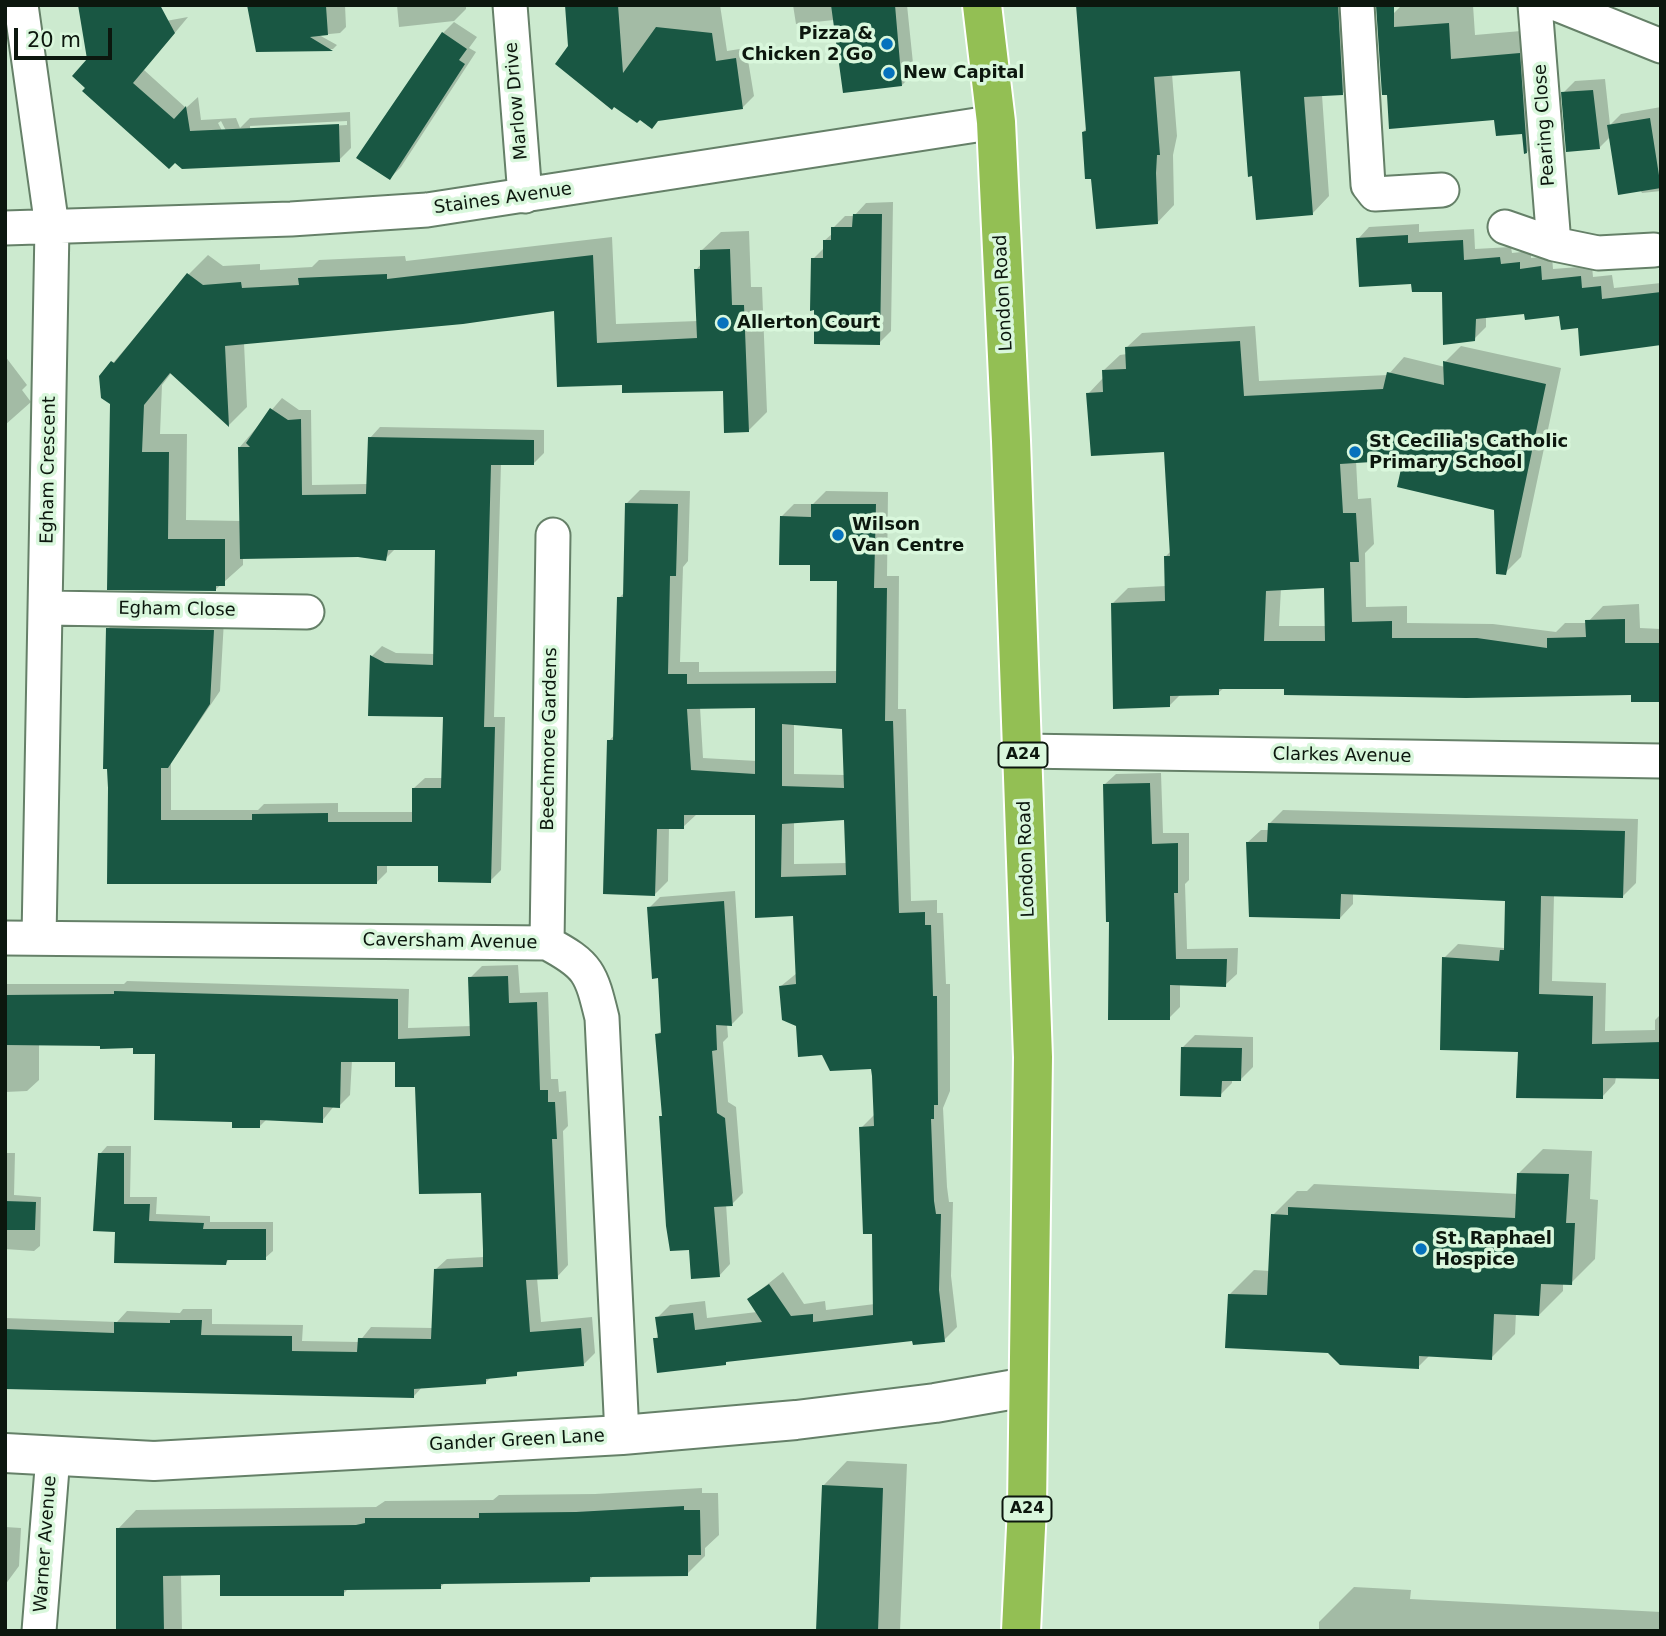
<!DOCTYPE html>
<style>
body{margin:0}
#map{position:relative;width:1666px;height:1636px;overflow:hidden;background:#cceacf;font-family:"DejaVu Sans",sans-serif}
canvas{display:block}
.frame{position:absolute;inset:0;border:7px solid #0c170e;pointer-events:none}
.scale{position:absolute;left:14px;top:28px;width:98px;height:32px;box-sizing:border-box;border:4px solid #0c170e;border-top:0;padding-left:9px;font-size:21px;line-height:24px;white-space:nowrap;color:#0c170e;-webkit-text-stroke:5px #d9f7dc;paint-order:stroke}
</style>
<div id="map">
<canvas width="1666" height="1636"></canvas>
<div class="frame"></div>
<div class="scale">20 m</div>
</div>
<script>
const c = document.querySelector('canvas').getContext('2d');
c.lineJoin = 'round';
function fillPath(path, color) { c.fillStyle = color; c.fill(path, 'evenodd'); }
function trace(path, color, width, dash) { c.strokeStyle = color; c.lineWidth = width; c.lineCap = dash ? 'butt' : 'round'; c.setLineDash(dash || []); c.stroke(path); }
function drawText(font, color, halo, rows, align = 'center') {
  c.font = font + ' "DejaVu Sans",sans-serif'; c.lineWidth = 7; c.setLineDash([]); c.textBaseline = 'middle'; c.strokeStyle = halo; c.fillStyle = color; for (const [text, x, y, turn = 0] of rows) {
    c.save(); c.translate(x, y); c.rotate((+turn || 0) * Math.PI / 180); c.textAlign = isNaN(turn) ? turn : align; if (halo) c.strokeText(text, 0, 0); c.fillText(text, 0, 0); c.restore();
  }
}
fillPath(new Path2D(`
 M249 5H345L346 27 340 33 319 35 337 45 333 49 258 50Z
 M397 5H466V9L454 21 399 27Z
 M566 5H720L727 51 746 48 754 96 743 107 660 119 570 46Z
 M793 5H907L914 73 902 85 834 20 796 24Z
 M1078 5H1357L1360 76 1342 94 1322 95 1329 196 1312 214 1241 69 1172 74 1177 136 1173 155 1174 205 1157 223 1092 177 1083 132 1087 128Z
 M1402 5H1473L1475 35 1544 29 1552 127 1527 152 1524 133 1496 118 1379 28Z
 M188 17 144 70 186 108 198 97 201 120 236 118 240 128 250 118 350 112 351 148 339 160 182 167 85 91 149 24ZM221 121 239 156H235L218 123ZM347 121V125L250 130V126Z
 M454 22 477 37 469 48 476 52 401 167 390 178 443 33Z
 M1605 79 1610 125 1621 114 1661 107V191L1642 193 1611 136 1599 148 1563 93 1575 81Z
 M893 202 891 331 879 343 813 259 824 248V241L833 233V228L845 216H854L866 203Z
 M1419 224V232L1474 229 1475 249 1511 247 1512 253 1531 251V258L1552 256 1553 269 1592 266 1593 277 1612 275 1614 288 1661 283V343L1580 326 1561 314 1526 312 1486 316V327L1474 339 1443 291 1412 282 1358 239 1369 227Z
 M749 231 751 287H762L767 412 748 431 725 389 624 383 556 309 244 343 247 407 229 425 172 372 162 385 160 434H187L186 520 241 521 239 448 282 398 299 410H311L312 485 368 484 370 438 380 427 544 430V453L533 464 501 463 494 717H505L501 870 490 881 440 864H387V872L376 883 108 882V629L119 618 224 620 220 691 171 763V810H258L264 804 338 803V812H414V788L425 778H443L444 715 372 656 382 646 396 653 435 654 437 548H396L385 559 358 555 243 558V565L215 590 109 588 111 404 101 377 189 274 208 255 223 266 260 264V270L312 267 319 260 405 256 406 261 612 237 616 324 698 321 696 270 702 263 701 251 721 232Z
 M1255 326 1259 381 1388 375 1404 357 1445 367V362L1461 346 1561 368 1521 557 1505 573 1496 508 1406 458 1356 461 1358 499 1371 498 1374 544 1365 553 1366 607 1407 606V623L1493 624 1556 632 1565 623H1587L1603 606 1639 604 1640 628 1661 629V700L1632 694 1225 687 1218 693 1181 694 1169 706 1113 603 1128 588 1166 586 1165 557 1171 551 1166 450 1088 394 1104 377V370L1120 355 1127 354 1126 348 1142 333ZM1325 586 1326 626H1279L1281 588Z
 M5 356 27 385 22 390 31 402 5 425Z
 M640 490 690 491 688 561 683 567 680 662H699V672L838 671 839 579 812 563 781 517 794 504H813L826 491 888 492 887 576H899L898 709H906L911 901 937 900V913H943L946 984H950V1091L943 1108 947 1187 949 1202H953L951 1276 957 1327 944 1340 914 1339 729 1360 725 1363 655 1339 659 1335 657 1318 670 1305 705 1301 707 1318 757 1312 749 1299 783 1272 804 1304 825 1301 826 1310 875 1304 873 1232 861 1128 875 1114 873 1067 823 1053 798 1025 781 986 797 973 795 914 757 813 697 814 683 827H669L668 881 655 894 609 741 615 734 619 598 625 592 627 503ZM757 706V761L703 758 700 707ZM794 723 844 727 845 775 794 774ZM846 818 848 863 794 864V821Z
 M1161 773 1163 833H1189V880L1185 884 1187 949 1238 948 1237 974 1225 985 1180 984V1007L1169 1018 1111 978 1104 785 1116 774Z
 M1283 810 1638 819 1636 883 1623 896 1554 895 1552 981 1606 983 1605 1031 1655 1030V1020L1661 1014V1078L1616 1077 1615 1083 1602 1097 1520 1050 1444 958 1458 944 1504 948 1507 899 1353 893V904L1340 918 1247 843 1261 830H1269V824Z
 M735 891 743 1013 732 1024H727L728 1037 723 1042 728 1102 736 1107 743 1193 732 1204H726L730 1264 719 1276 691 1248 661 1117 664 1114 657 1035 663 1029 660 976 649 908 660 897Z
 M518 965 520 993 548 992 551 1079H558L559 1092 566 1091 568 1126 563 1131 568 1265 557 1277 537 1278 541 1322 592 1317 595 1353 584 1364 520 1370 516 1374 491 1377 485 1383 423 1386 414 1396 5 1387V1318L117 1322 127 1311 180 1313 183 1309H212V1324L303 1325 302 1341 359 1342 371 1327 433 1328 435 1270 447 1259 484 1257 483 1191 397 1060H352L350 1095 339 1106H334L322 1121 267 1119 259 1127 234 1121 156 1052 134 1046 39 1044V1080L27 1091 5 1092V984H124L127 981 409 989 408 1028 472 1026 470 978 482 966Z
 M1195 1035 1253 1037V1067L1241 1079H1232V1083L1220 1095 1183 1047Z
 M107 1146H131L130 1197H157L156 1214 210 1216V1222H273V1251L265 1258H230L226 1263 116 1230 100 1154Z
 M1543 1149 1592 1151 1590 1199 1598 1200 1595 1259 1571 1283H1563V1291L1539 1315 1516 1313 1515 1334 1491 1358 1430 1355 1418 1367 1329 1351 1230 1294 1254 1270 1270 1271 1273 1215 1297 1191H1307L1314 1184 1518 1194 1519 1173Z
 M5 1153H15L14 1195 41 1197 40 1246 34 1251 5 1249Z
 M847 1461 907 1464 900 1631H818L823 1486Z
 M702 1488V1493H718L719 1535 705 1548V1556L687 1574 594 1575 589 1581 445 1583 440 1587 349 1588 343 1594 222 1574H181L182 1631H116L118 1529 136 1510 376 1507 385 1501 493 1500 499 1495 595 1494Z
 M5 1527 21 1528 19 1566 5 1585Z
 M1354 1587 1411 1590 1410 1599 1661 1612V1631H1319V1622Z`), '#0003');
fillPath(new Path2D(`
 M78 5H160L175 33 133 83 174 119 186 106 190 131 339 124 340 162 182 169 175 163 169 169 82 91 85 88 72 76 87 59Z
 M247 5 326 6 328 35 310 37 333 51 256 52Z
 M565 5H618L623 73 656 27 712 33 716 61 736 58 743 109 658 121 652 129 640 120 637 123 614 107 612 110 555 64 568 46Z
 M831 5H895L902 86 843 93Z
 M1076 5H1338L1343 95 1304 97 1313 215 1256 220 1252 176 1248 177 1240 71 1154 77 1160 155H1157L1156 173 1158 224 1096 229 1091 179H1085L1082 132 1086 131Z
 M1376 5H1394V27L1449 23 1451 59 1520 53 1527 153 1524 154 1522 134 1496 136 1494 120 1389 129 1387 95H1382Z
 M442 32 467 49 459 60 465 64 390 180 356 158Z
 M1593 90 1600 149 1566 152 1561 92Z
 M1650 118 1661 188 1618 195 1607 125Z
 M853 214H882L880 345 814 344V310L810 311 811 258H823V240H831V227H852Z
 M1408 235V243L1463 240 1464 260 1500 257 1501 264 1520 262V269L1541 266 1542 280 1581 276 1582 288 1601 286 1602 299 1661 292V345L1580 356 1578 328 1561 330 1559 316 1525 320 1524 314 1476 319 1475 341 1443 345 1442 292H1412L1411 284 1359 287 1356 238Z
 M730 249 732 305H744L749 432 724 433 723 391 622 393V385L557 387 554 311 463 324 225 346 229 427 170 373 144 405 142 452H169L168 539H225V586H216V591L107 590 110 404 101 398 99 376 111 361 114 363 187 273 203 285 241 282 242 288 299 285 298 278 387 274V279L593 255 597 343 697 338 694 269H700V250Z
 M1240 341 1244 396 1383 389 1387 372 1444 385 1443 361 1546 384 1506 575 1496 574 1494 510 1397 487 1403 460 1340 464 1343 513H1356L1359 562H1350L1352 622 1392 621V638H1477L1547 648V638L1586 637 1585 620 1625 619V643H1661V702H1631V695L1466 698 1284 695V689H1219V695L1170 696V707L1113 709 1111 603 1165 601 1164 556H1170L1164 452 1091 456 1086 393 1103 392 1102 370 1126 369 1125 347ZM1324 588 1325 641H1264L1266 591Z
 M270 408 288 420 301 419 302 495 366 494 368 437 534 440V465H491L484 727H495L491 883 438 882V866H377V884H107L108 788 107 769H103L106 628 214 630 210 704 168 768H161V820H252V814L328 813V822H412V788H441L443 717 368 716 370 655 385 663 433 665 435 550H388L386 561 358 557 240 559 238 447H250L246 443Z
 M625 503 678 504 676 576H670L668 674H687V684L836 683 837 581H810V565H779L780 516 811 517V504H876L874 588H887L885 721H893L899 913 925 912V925H931L933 996H937L938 1105H934V1119H931L934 1201 936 1214H941L939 1290 945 1342 913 1345 912 1341 726 1362V1365L657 1373 653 1338H658L655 1317 693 1313 695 1330 762 1322 747 1299 769 1284 791 1316 813 1314V1322L873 1315 872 1234H863L859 1127 874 1126 872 1076 871 1069 830 1071 822 1055 798 1057 796 1026 782 1020 779 986 796 984 793 916 755 918V815H684V829H657L655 896 603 894 607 740H613L617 597H623ZM755 708V774L691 770 687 709ZM782 724 842 729 844 788 782 786ZM844 820 846 875 781 877 782 824Z
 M1150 783 1152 844 1178 843V893H1174L1176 959H1227L1226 987 1170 985V1020H1108L1109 922H1106L1103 784Z
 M1268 823 1625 831 1623 898 1541 896 1539 994 1593 996 1592 1044 1661 1042V1079L1603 1078V1099L1516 1098 1518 1052 1440 1050 1442 957 1499 961 1500 950H1504L1505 901 1341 894 1340 919 1249 917 1246 842H1267Z
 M724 901 732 1026 716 1025 717 1050 712 1051 717 1113 725 1118 733 1206 714 1207 720 1277 691 1279 689 1250 670 1251 666 1226 659 1116H662L655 1034 661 1033 658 978 652 979 647 907Z
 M508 976 509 1003 537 1002 540 1090H548V1102H555L557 1139H552L558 1279 526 1280 530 1332 581 1328 584 1366 517 1372V1376L486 1379V1384L414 1389V1398L5 1389V1329L114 1333V1322L170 1323V1320H202L201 1335 292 1336V1351L357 1352 358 1338 431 1339 434 1269 483 1267V1250L481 1193 419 1194 415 1087H395V1062H341L340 1108 323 1107V1123L260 1120V1128H232V1122L154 1120 155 1054H133V1048L100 1049V1046L5 1045V995L114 994V991L398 999V1039L470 1036 468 977Z
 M1181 1047 1242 1048 1241 1081H1222L1221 1097 1180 1096Z
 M98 1153H124V1204H150L149 1221 204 1223 203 1229H266V1260H227L226 1265 114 1263 115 1232 93 1231Z
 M1517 1173 1569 1174 1566 1223H1575L1572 1285 1541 1284 1539 1316 1494 1314 1492 1360 1419 1356V1369L1340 1365 1328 1353 1225 1348 1228 1294 1267 1295 1271 1214 1288 1215V1207L1515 1218Z
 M5 1201 36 1202 35 1230H5Z
 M822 1485 883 1488 878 1631H816Z
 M684 1506V1510H700L701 1555H688V1576L590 1577V1582L441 1584V1589L344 1590V1596H220V1575L163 1576 164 1631H116V1528L356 1525 365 1523V1518H479V1513L576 1512Z`), '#195743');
const street = new Path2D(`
 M21 5 52 227 39 938
 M510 5 525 196
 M1357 5 1368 185 1375 194 1442 190
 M1535 5 1554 244
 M1559 5 1661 46
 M1505 227 1554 244 1598 253 1654 250
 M5 228 291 219 427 210 996 122
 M47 608 307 612
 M1023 751 1661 761
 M5 938 547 943C589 965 591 973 602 1018L622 1435
 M547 943 553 535
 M39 1631 53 1456`);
const secondary = new Path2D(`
 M5 1453 154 1461 622 1435 796 1420 935 1403 1027 1387`);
const highway = new Path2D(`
 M982 5 996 122 1011 441 1033 1057 1027 1507 1021 1631`);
trace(street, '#658068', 37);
trace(secondary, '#658068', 42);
trace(highway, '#fff', 42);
trace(street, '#fff', 33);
trace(secondary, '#fff', 38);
trace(highway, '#93bf54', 38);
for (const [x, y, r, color] of [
 [887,44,7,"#0672bd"],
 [889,73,7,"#0672bd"],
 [723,323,7,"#0672bd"],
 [1355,452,7,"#0672bd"],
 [838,535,7,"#0672bd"],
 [1421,1249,7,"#0672bd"]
]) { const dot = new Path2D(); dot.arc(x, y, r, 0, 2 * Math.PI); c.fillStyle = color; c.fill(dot); trace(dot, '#d9f7dc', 2.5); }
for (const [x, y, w] of [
 [1023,755,49],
 [1027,1509,49]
]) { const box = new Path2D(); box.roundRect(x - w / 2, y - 12.5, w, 25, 5); c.fillStyle = '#d9f7dc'; c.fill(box); trace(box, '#0c170e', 2); }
drawText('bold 16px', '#0c170e', null, [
 ["A24",1023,755],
 ["A24",1027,1509]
]);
drawText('bold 18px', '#0c170e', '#d9f7dc', [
 ["Pizza &",873,34,"right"],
 ["Chicken 2 Go",873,55,"right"],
 ["New Capital",903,73],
 ["Allerton Court",737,323],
 ["St Cecilia's Catholic",1369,442],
 ["Primary School",1369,463],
 ["Wilson",852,525],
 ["Van Centre",852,546],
 ["St. Raphael",1435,1239],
 ["Hospice",1435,1260]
], 'left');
drawText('18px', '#0c170e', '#d9f7dc', [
 ["Marlow Drive",517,101,-95],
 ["Pearing Close",1545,125,-94],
 ["Staines Avenue",503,199,-8],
 ["London Road",1004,293,-93],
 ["Egham Crescent",49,470,-89],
 ["Egham Close",177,610,1],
 ["Beechmore Gardens",550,739,-89],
 ["Clarkes Avenue",1342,756,1],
 ["London Road",1027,859,-92],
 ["Caversham Avenue",450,942,1],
 ["Gander Green Lane",517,1441,-3],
 ["Warner Avenue",46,1544,-86]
]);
</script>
